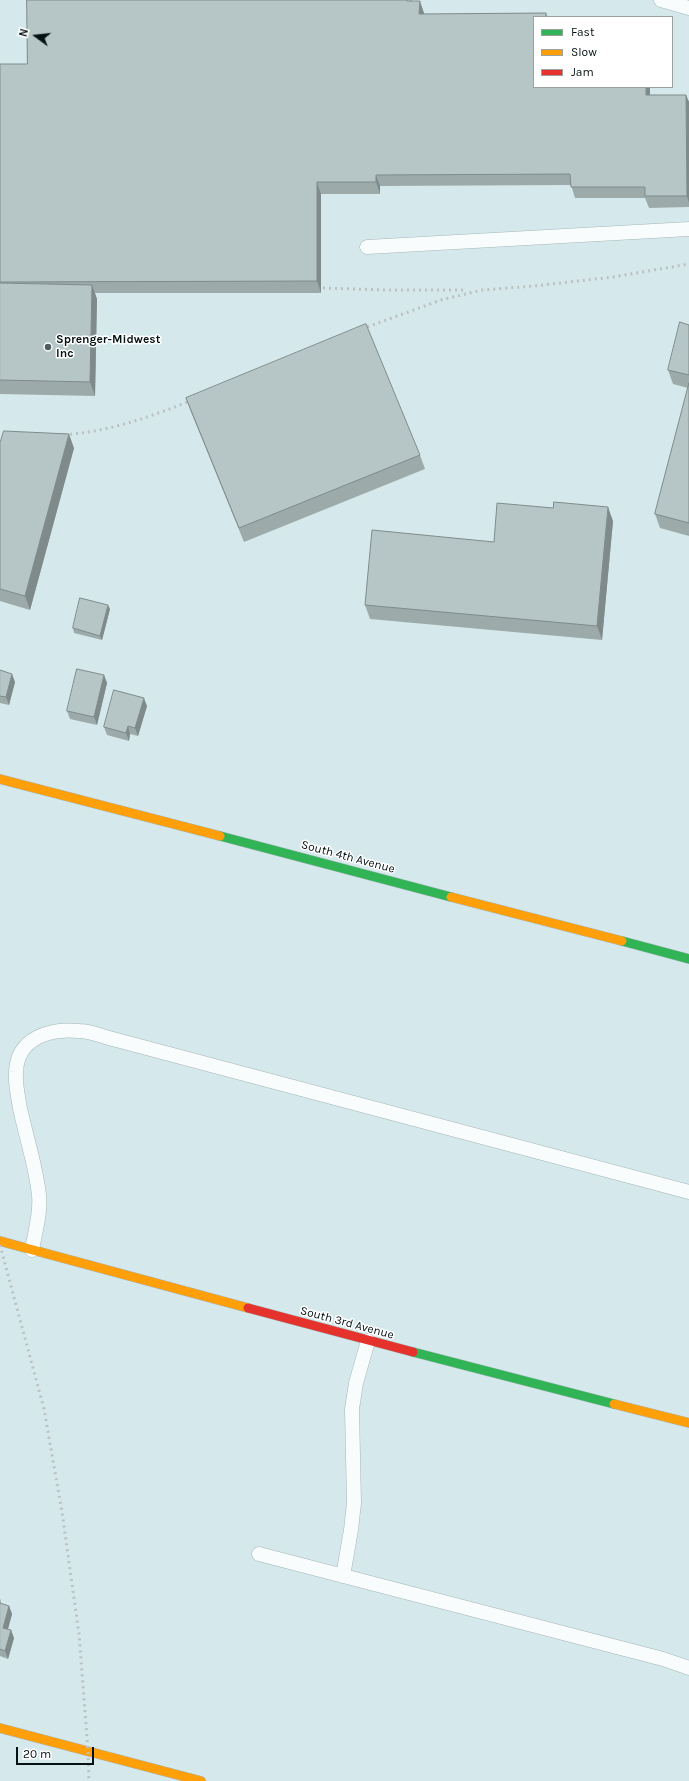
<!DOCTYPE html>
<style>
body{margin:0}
#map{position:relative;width:689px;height:1781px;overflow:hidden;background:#d5e9ec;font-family:Karla,sans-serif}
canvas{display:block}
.legend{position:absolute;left:533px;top:16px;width:140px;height:72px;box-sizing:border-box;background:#fff;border:1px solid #9ba0a1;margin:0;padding:5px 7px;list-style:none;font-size:12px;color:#051213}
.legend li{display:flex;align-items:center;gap:8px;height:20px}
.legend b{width:20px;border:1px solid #9ba0a1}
.north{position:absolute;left:16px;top:16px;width:40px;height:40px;-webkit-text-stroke:3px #fff;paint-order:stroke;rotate:285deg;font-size:11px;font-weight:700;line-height:16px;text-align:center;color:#051213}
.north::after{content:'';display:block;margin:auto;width:14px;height:18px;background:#051213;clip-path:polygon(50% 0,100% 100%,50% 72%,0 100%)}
.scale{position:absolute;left:16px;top:1747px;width:78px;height:18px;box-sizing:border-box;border:2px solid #051213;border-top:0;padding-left:5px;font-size:12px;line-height:14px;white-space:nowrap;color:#051213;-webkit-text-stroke:3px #fff;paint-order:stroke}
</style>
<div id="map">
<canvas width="689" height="1781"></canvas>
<ul class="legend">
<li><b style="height:5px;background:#30b455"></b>Fast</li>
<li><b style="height:5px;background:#ff9f0a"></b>Slow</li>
<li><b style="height:5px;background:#e5322d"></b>Jam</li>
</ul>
<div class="north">N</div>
<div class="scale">20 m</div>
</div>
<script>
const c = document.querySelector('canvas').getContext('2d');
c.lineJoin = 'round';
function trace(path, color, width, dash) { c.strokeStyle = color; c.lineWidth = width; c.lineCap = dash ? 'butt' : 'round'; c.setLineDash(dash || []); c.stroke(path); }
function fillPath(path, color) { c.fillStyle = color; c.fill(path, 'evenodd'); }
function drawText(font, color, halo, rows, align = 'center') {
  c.font = font + ' Karla,sans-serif'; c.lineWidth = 3; c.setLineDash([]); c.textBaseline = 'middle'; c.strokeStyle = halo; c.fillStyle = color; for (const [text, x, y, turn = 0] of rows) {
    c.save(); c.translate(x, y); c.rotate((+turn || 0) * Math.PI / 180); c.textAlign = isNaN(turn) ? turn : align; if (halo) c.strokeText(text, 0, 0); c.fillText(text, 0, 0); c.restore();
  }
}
const lane = new Path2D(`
 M661 0 689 8
 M367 247 689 229
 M32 1250C35 1232 41 1213 39 1195 36 1166 26 1137 20 1108 18 1096 15 1084 16 1072 17 1038 50 1028 79 1031 89 1031 99 1035 109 1038L689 1192
 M259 1554 663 1659 689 1668
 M343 1576 351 1530 354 1503 352 1409 356 1383 368 1341`);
const fast = new Path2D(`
 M220 836 451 897
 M622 941 689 959
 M413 1352 614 1404`);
const slow = new Path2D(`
 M0 779 220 836
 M451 897 622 941
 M0 1241 248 1308
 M614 1404 689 1423
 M0 1728 201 1781`);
const jam = new Path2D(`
 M248 1308 413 1352`);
trace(lane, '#a5b5b7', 15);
trace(fast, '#a5b5b7', 10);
trace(slow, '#a5b5b7', 10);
trace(jam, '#a5b5b7', 10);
trace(lane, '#f9fcfc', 14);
trace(fast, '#30b455', 9);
trace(slow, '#ff9f0a', 9);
trace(jam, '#e5322d', 9);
trace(new Path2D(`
 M323 288 386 290H466
 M356 331 441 300 482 290 534 286 613 277 689 264
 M58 435C108 433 152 416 198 398
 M0 1245 44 1409 62 1512 79 1634 88 1751 89 1781`), '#bcc1c2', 3, [2, 4]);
fillPath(new Path2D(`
 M412 0V1L424 13V14L546 13 548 17H534V87L650 95H686L689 102V207L649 208 645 198H575L571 185 380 186V194H321V293H95L97 299 95 396 0 394V64H27Z
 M689 325V536L660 528 655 514 688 388 673 384 668 370Z
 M186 398 420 455 425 469 244 542 191 412Z
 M0 443 74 448 30 610 0 601Z
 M613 521 602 640 370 619 365 605 494 542Z
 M110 609 102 640 74 633 73 628Z
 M0 670 15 682 9 705 0 703Z
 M104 675 107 683 97 725 70 719 67 711Z
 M147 706 138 736 130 734 129 741 107 735 104 727Z
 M0 1598 1 1602V1604L9 1606 12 1614 8 1629 11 1630 14 1638 8 1659 0 1656Z`), '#9daaaa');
fillPath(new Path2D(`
 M420 1 424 13 423 25 419 14Z
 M646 87H650V107L646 95Z
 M686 95 689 102V203L687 196Z
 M376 175 380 186V194L376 182Z
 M317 182 321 194V293L317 281Z
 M92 285 97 299 95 396 90 382Z
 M69 434 74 448 30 610 25 596Z
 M608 507 613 521 602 640 597 626Z
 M108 605 110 609 102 640 100 636Z
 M12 674 15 682 9 705 6 697Z
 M104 675 107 683 97 725 94 717Z
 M144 698 147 706 138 736 135 728Z
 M128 726 130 734 129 741 126 733Z
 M9 1606 12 1614 6 1636 3 1628Z
 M11 1630 14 1638 8 1659 5 1651Z`), '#7f8b8b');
const building = new Path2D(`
 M27 0H407V1H420L419 14 546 13V17H534V87H646V95H686L687 196H645V187H571L570 174 376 175V182H317V281L0 282V64H27Z
 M0 283 92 285 90 382 0 380Z
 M680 322 689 325V375L668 370Z
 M366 324 420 455 239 528 186 398Z
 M689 383V523L655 514Z
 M4 431 69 434 25 596 0 589V443Z
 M554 502 608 507 597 626 365 605 372 530 494 542 497 503 553 508Z
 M80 598 108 605 100 636 73 628Z
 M77 669 104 675 94 717 67 711Z
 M0 670 12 674 6 697 0 696Z
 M114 690 144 698 135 728 128 726 126 733 104 727Z
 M0 1603 9 1606 3 1628 11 1630 5 1651 0 1649Z`);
fillPath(building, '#b6c6c6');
trace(building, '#7f8b8b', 1);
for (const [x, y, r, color] of [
 [48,347,4,"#4e5d5f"]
]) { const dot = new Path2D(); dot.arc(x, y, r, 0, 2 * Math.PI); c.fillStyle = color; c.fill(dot); trace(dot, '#fff', 1.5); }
drawText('bold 12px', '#051213', '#fff', [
 ["Sprenger-Midwest",56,340],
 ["Inc",56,354]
], 'left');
drawText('12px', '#051213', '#fff', [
 ["South 4th Avenue",348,857,15],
 ["South 3rd Avenue",347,1323,15]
]);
</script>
